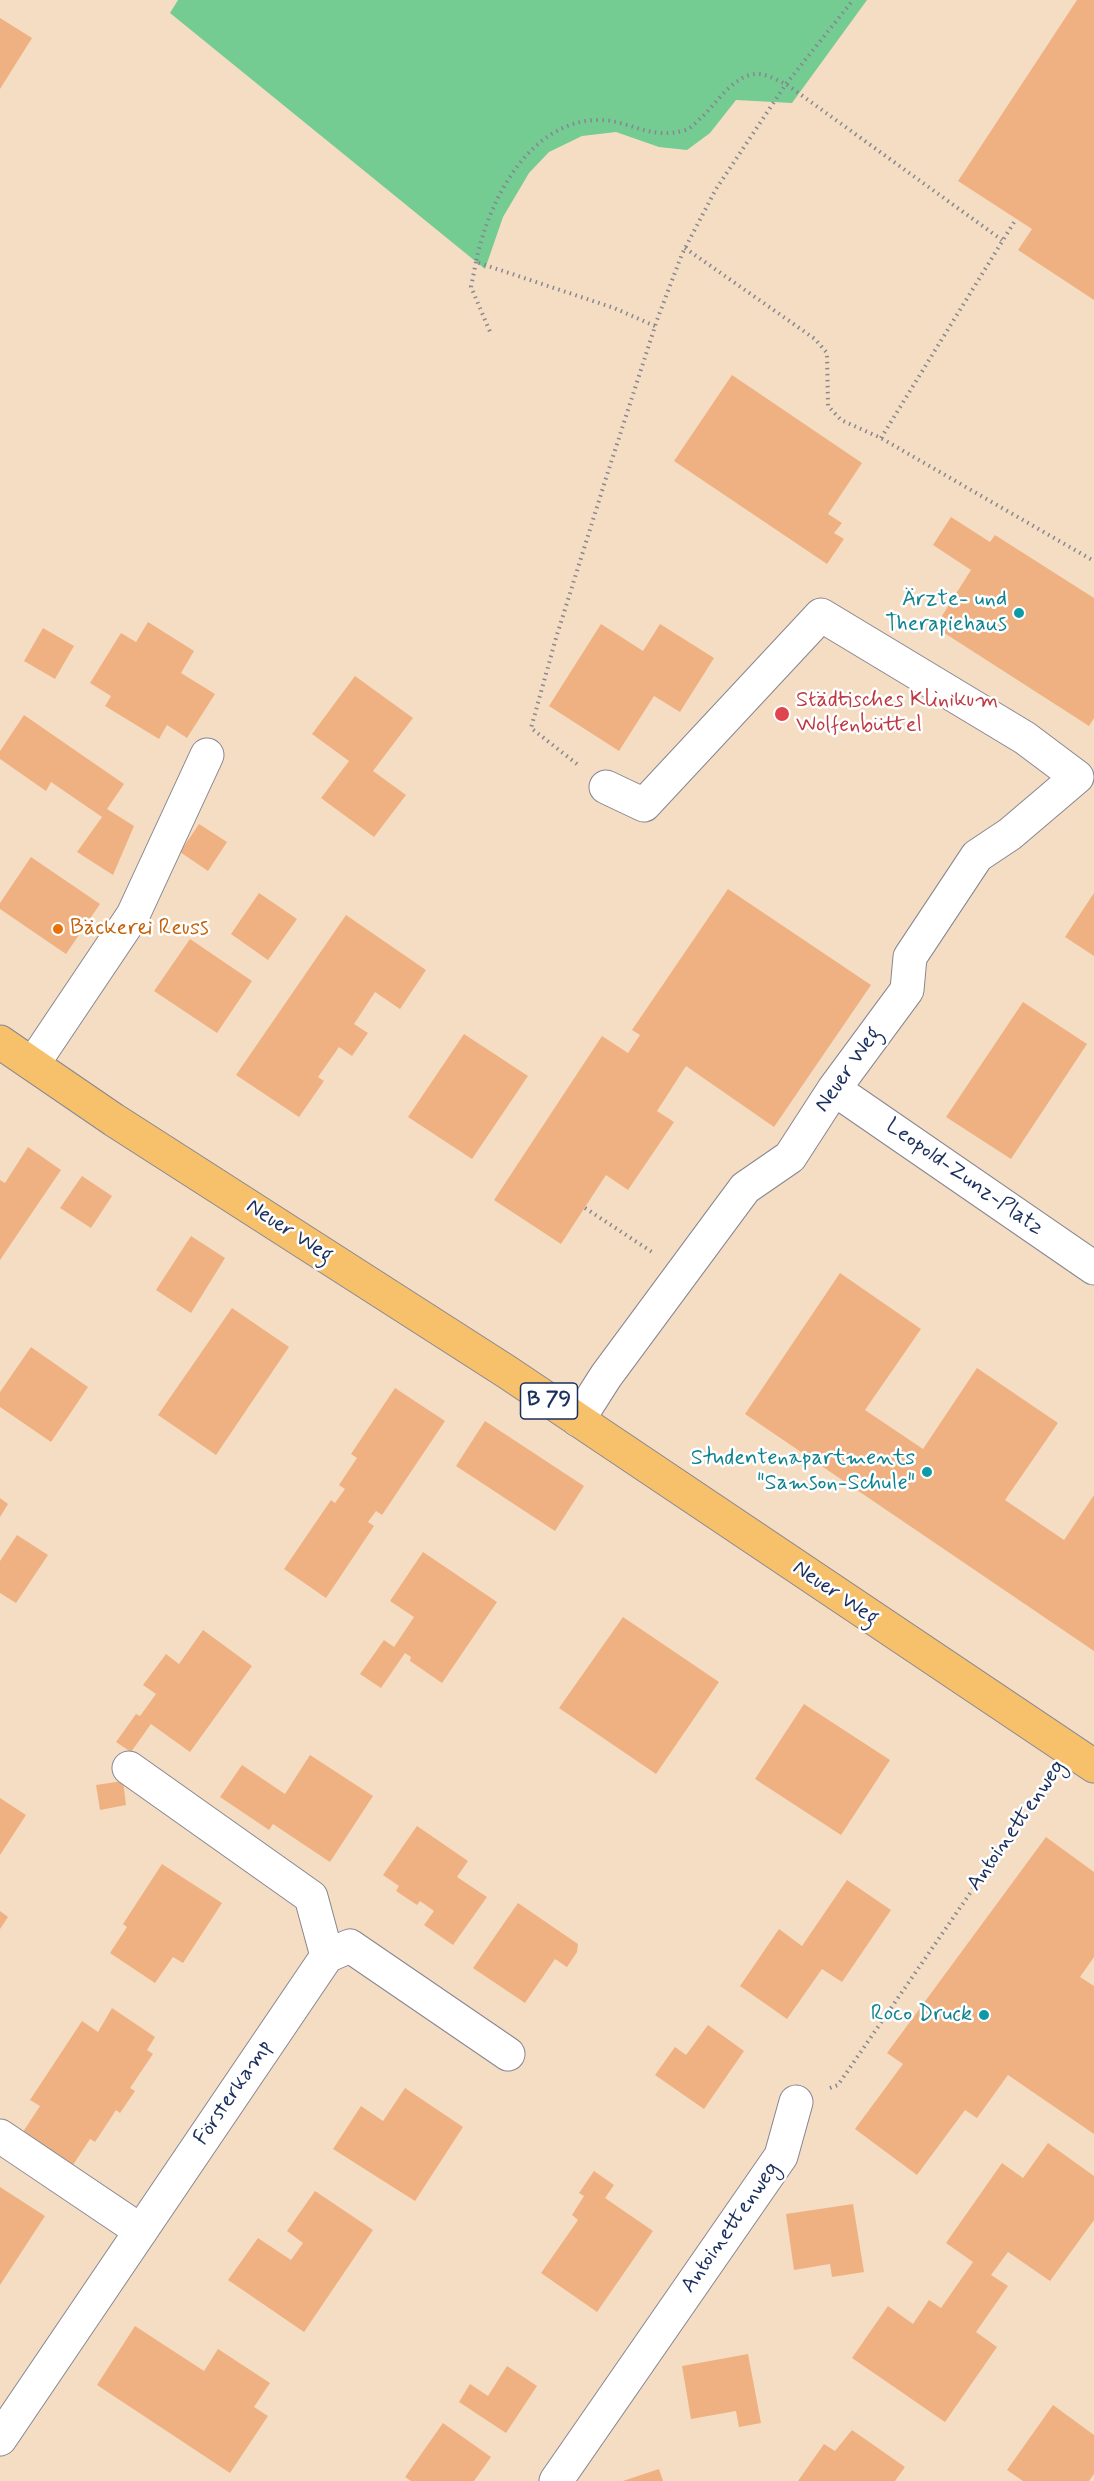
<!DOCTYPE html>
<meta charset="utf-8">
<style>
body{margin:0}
canvas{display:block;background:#f4ddc2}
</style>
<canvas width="1094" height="2481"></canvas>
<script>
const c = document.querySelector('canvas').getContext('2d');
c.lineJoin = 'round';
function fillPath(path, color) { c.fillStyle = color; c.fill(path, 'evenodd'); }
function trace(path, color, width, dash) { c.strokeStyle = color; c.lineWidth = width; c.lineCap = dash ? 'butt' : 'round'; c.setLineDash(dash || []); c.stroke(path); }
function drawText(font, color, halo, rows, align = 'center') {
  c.font = font + ' Mynerve,sans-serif'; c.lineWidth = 5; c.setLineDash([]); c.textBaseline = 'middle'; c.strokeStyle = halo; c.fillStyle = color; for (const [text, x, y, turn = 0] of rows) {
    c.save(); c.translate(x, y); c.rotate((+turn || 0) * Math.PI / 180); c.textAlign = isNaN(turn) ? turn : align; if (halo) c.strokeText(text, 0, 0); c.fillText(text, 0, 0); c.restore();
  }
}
fillPath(new Path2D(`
 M178 0H867L792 103 736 100 710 133 687 150 659 147 616 132 582 136 549 152 529 173 503 217 485 269 170 13Z`), '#74cc92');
fillPath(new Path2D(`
 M1077 0H1094V300L1018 250 1032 229 958 181Z
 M0 18 32 38 0 89Z
 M732 375 862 463 828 514 842 523 834 533 844 539 827 564 674 461Z
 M951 517 990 542 995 535 1094 598V718L1089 726 935 627 971 570 933 545Z
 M148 622 194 651 181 673 215 694 187 738 167 725 159 739 105 706 111 696 90 683 121 633 136 642Z
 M601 624 643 651 660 624 714 658 680 712 654 696 619 751 549 706Z
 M43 628 74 646 55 679 24 661Z
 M355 676 413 718 373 771 406 795 374 837 321 798 349 761 312 734Z
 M24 715 124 784 107 809 134 826 113 875 77 852 102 817 51 782 46 791 0 759V751Z
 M199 824 227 842 208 871 180 852Z
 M31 857 100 904 66 954 0 909V903Z
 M728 889 871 985 774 1127 686 1066 657 1111 674 1122 628 1190 606 1175 561 1244 494 1200 602 1036 628 1053 640 1035 632 1030Z
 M259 893 297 919 268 960 231 934Z
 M1094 893V956L1065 937Z
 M346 915 426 970 400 1009 375 992 354 1024 368 1033 352 1056 339 1047 318 1077 324 1081 299 1117 236 1075Z
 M190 939 252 981 217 1033 154 991Z
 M1023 1002 1087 1044 1011 1159 946 1117Z
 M464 1034 528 1076 472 1159 408 1117Z
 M28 1147 61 1170 0 1260V1180L5 1183Z
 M82 1176 112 1196 91 1228 60 1208Z
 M191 1236 225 1258 191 1313 156 1290Z
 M840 1273 921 1329 865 1410 923 1449 977 1368 1058 1423 1005 1500 1064 1540 1094 1495V1651L745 1414Z
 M232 1308 289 1347 216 1455 158 1415Z
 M31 1347 88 1387 51 1442 0 1407V1392Z
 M395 1388 445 1421 382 1515 376 1511 368 1522 374 1526 326 1598 284 1569 331 1500 335 1503 345 1489 339 1485 357 1458 351 1454Z
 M485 1421 584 1486 555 1531 456 1466Z
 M0 1498 8 1504 0 1517Z
 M17 1535 48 1555 16 1603 0 1593V1561Z
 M423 1552 497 1602 442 1683 410 1661 411 1657 405 1653 381 1688 360 1674 384 1640 394 1647 414 1617 390 1601Z
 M623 1617 719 1682 656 1774 559 1708Z
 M203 1630 252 1666 190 1752 151 1724 131 1752 116 1742 136 1714 140 1716 156 1694 143 1685 166 1654 179 1664Z
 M804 1704 890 1760 841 1835 755 1779Z
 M310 1755 373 1796 330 1862 273 1824 269 1830 220 1797 242 1765 285 1794Z
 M123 1781 126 1805 100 1810 96 1785Z
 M0 1798 26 1815 0 1855Z
 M417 1826 468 1861 457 1877 487 1897 453 1945 424 1925 434 1911 420 1901 417 1905 396 1891 399 1886 383 1875Z
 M1046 1837 1094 1872V1957L1080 1977 1094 1986V2134L1008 2075 977 2118 965 2110 917 2175 855 2129 903 2064 887 2053Z
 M162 1864 222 1903 183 1963 173 1957 155 1983 110 1953 127 1927 123 1924Z
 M847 1880 891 1910 842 1982 822 1969 787 2019 740 1986 779 1929 802 1946Z
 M518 1903 578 1944 577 1952 567 1967 555 1959 525 2003 473 1968Z
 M0 1911 8 1917 0 1929Z
 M112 2008 155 2037 147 2050 153 2054 130 2088 135 2091 120 2113 116 2110 95 2142 90 2139 71 2168 21 2135 40 2106 30 2100 82 2021 98 2032Z
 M708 2025 744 2051 704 2109 655 2075 675 2047 686 2055Z
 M405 2088 463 2127 415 2201 333 2149 361 2106 383 2121Z
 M1048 2143 1094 2176V2220L1050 2281 1008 2252 991 2275 1008 2286 976 2332 997 2347 945 2422 852 2358 888 2306 913 2324 929 2300 941 2308 973 2262 946 2243 1002 2163 1023 2178Z
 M594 2171 614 2185 605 2198 653 2231 597 2312 541 2273 578 2220 572 2215 584 2196 579 2193Z
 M0 2187 45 2216 0 2285Z
 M315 2191 373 2230 304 2332 228 2280 258 2238 291 2260 303 2243 287 2231Z
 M853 2204 864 2272 832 2277 830 2264 794 2270 786 2214Z
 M135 2326 204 2371 218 2349 270 2383 254 2407 268 2416 230 2473 97 2385Z
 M748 2354 761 2423 739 2427 736 2411 691 2419 682 2366Z
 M507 2366 537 2386 506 2433 459 2402 470 2384 488 2396Z
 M1053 2405 1094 2435V2474L1089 2481H1023L1007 2470Z
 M443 2423 491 2457 474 2481H411L405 2477Z
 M852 2430 905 2467 895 2481H798L824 2444 835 2451Z
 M659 2469 663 2481H623Z`), '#f0b182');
const minor = new Path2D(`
 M33 1064 133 915 207 755
 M834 1089 1094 1268
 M578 1420 606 1376 745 1188 790 1157 834 1089 907 990 910 957 977 856 1010 834 1077 777 1025 738 821 615 644 805 606 787
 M129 1768 311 1897 327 1956
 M0 2136 141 2231
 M0 2439 327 1956 350 1946 508 2054
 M556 2481 781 2156 796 2102`);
const major = new Path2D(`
 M0 1042 114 1120 507 1372 1094 1766`);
trace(minor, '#888690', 35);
trace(major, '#888690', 35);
trace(new Path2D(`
 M685 248 815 339 827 353 828 406 841 420 881 438 1094 561
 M476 262 471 287 491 334
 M655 326 614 308 476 262C488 202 528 122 597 120 629 119 648 141 686 130 693 127 698 120 703 116 718 101 736 72 760 74 769 75 778 81 786 84L1002 240
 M881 438 1016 219
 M577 764 531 728 556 638 607 475 657 320 682 254 716 189 786 84 853 0
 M585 1208 652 1252
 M830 2088 838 2085 1048 1780`), '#888690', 4, [1.5, 4.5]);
trace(minor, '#fff', 33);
trace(major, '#f7c06b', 33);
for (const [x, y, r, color] of [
 [1019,613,6,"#0f9aa8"],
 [782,714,8,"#e0444e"],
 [58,929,6,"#e8710a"],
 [927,1472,6,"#0f9aa8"],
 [984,2015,6,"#0f9aa8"]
]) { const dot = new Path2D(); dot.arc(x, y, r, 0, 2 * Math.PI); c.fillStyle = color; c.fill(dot); trace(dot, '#fff', 2); }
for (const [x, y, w] of [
 [549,1401,57]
]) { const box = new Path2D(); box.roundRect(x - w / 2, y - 18, w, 36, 4.5); c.fillStyle = '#fff'; c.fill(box); trace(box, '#1b2f5e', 1.5); }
drawText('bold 21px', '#1b2f5e', null, [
 ["B 79",549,1401]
]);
drawText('22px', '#0d838f', '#fff', [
 ["Ärzte- und",1007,600],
 ["Therapiehaus",1007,625],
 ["Studentenapartments",915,1459],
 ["\"Samson-Schule\"",915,1484],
 ["Roco Druck",972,2015]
], 'right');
drawText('22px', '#be3a42', '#fff', [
 ["Städtisches Klinikum",796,701],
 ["Wolfenbüttel",796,726]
], 'left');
drawText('22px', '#c56008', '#fff', [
 ["Bäckerei Reuss",70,929]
], 'left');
drawText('22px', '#1b2f5e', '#fff', [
 ["Neuer Weg",849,1070,-55],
 ["Leopold-Zunz-Platz",964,1178,35],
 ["Neuer Weg",289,1232,33],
 ["Neuer Weg",835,1594,34],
 ["Antoinettenweg",1017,1826,-55],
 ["Försterkamp",234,2093,-56],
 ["Antoinettenweg",731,2228,-55]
]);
</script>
